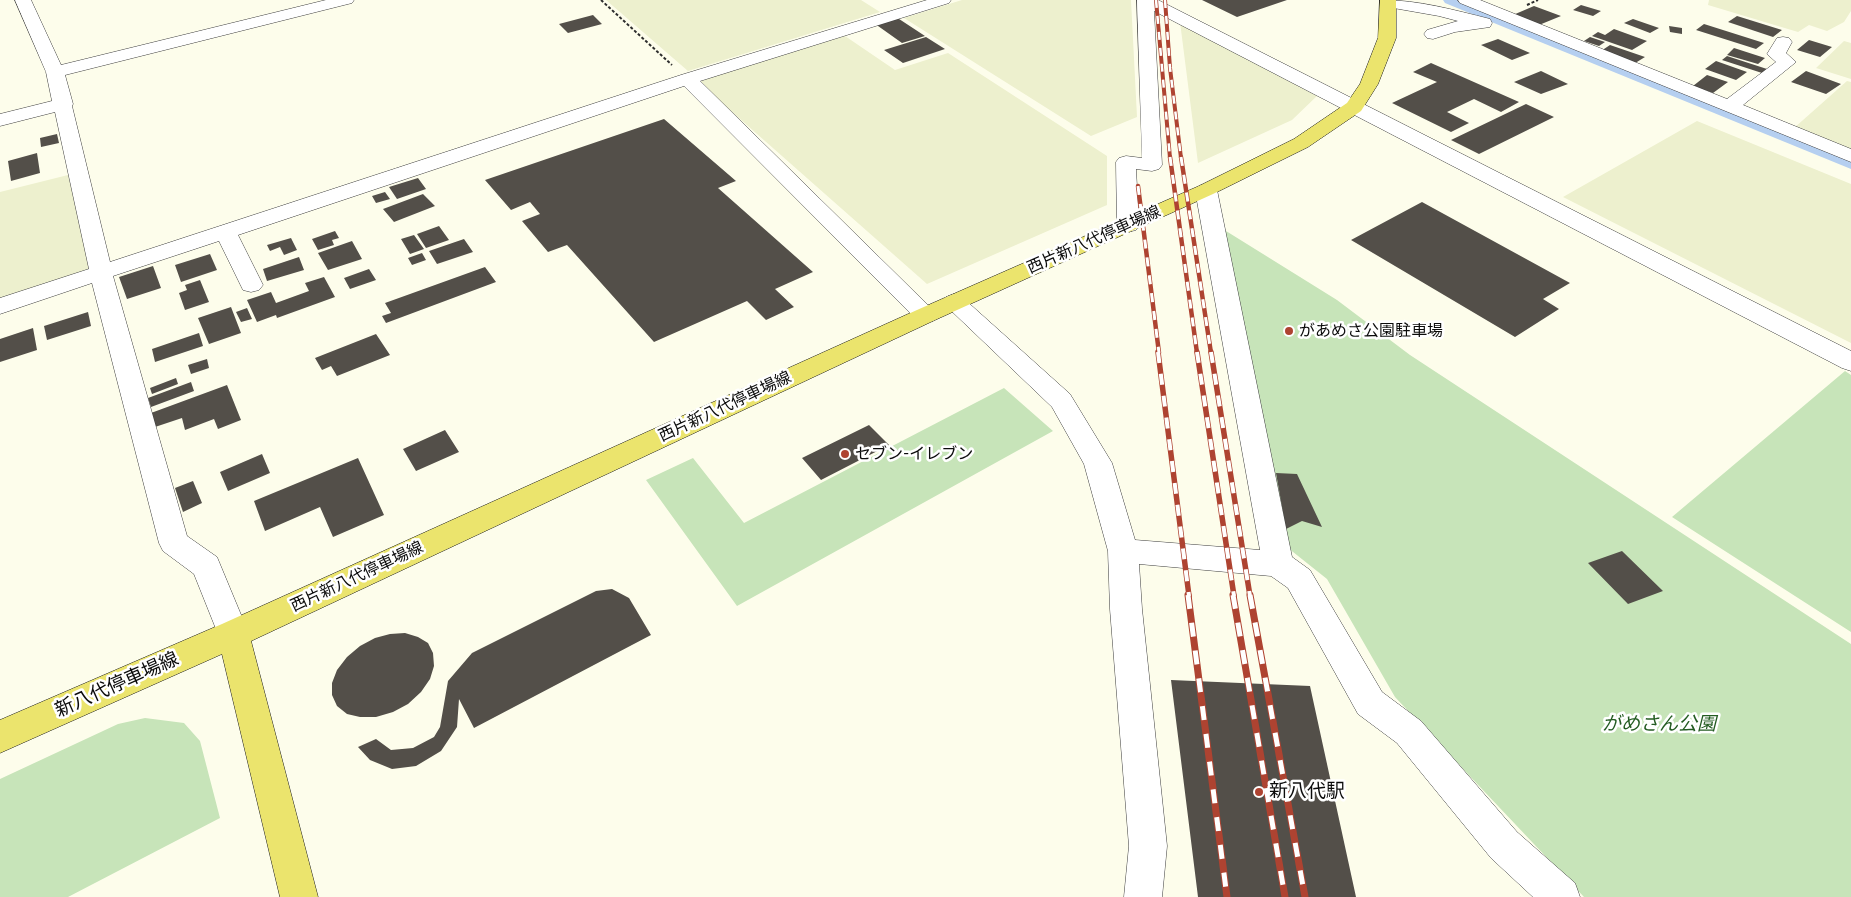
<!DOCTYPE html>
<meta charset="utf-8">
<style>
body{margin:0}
canvas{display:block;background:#fdfdeb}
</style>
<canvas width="1851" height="897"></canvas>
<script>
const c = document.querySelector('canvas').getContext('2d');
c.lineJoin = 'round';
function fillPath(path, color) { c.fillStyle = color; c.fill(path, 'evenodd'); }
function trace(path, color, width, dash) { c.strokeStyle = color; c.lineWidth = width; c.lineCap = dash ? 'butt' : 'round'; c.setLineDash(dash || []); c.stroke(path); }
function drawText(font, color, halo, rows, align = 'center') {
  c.font = font + ' "IBM Plex Serif","Noto Sans JP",serif'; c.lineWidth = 5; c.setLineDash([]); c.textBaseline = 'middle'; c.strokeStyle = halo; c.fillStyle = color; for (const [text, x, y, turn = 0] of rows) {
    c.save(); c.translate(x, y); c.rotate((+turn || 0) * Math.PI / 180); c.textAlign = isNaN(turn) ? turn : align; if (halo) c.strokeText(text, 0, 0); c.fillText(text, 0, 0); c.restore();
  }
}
fillPath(new Path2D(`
 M606 0H861L880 12 688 71Z
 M962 0H1131L1137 117 1091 136 904 18Z
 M1709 0H1851V11L1844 22 1827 31 1809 25 1798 32 1708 5Z
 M1180 22 1317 96 1292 120 1198 163Z
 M845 36 895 70 948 53 1107 156V205L927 284 697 81Z
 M1844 41 1851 43V79L1816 68Z
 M1847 81 1851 82V150L1794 128Z
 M1697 121 1851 184V343L1563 197Z
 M68 175 92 269 0 299V192Z`), '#edf0ce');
fillPath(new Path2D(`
 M1218 226 1337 300 1410 355 1851 644V897H1584L1395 697 1327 579 1283 544Z
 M1845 371 1851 375V632L1672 517Z
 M1004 388 1053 431 737 606 646 480 693 458 744 523Z
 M145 718 184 723 200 741 220 818 68 897H0V779L118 724Z`), '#c7e4b9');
fillPath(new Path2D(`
 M1443 0H1463L1851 156V169L1445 3Z`), '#b5cff0');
fillPath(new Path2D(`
 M1202 0H1287L1237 17Z
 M1581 5 1601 11 1593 16 1573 10Z
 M1534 6 1561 16 1539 25 1513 15Z
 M593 15 602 24 568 33 559 24Z
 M893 15 925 36 902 43 871 21Z
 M1737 16 1782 30 1773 37 1728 22Z
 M1633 19 1659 28 1650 33 1624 23Z
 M1704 24 1764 43 1756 49 1696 30Z
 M1669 26 1682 28V34L1670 32Z
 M1614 29 1647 41 1632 50 1592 36 1598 32 1605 35Z
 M926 37 945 49 903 63 884 50Z
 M1590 37 1605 42 1599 46 1584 41Z
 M1498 39 1530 53 1512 60 1481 45Z
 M1809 40 1832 47 1820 57 1797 50Z
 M1610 45 1645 57 1632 65 1598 53Z
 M1734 48 1765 58 1758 64 1727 55Z
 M1727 56 1767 69 1762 73 1722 60Z
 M1716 61 1747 72 1736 80 1705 69Z
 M1431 63 1519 102 1501 112 1474 99 1447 112 1469 123 1451 132 1392 103 1437 82 1413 72Z
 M1541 71 1568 84 1541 94 1514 82Z
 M1806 71 1841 84 1826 94 1791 82Z
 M1707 75 1728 82 1713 93 1693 86Z
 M1526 104 1554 117 1479 154 1451 140Z
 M664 119 736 181 718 188 813 272 775 289 794 307 766 320 747 301 654 342 567 245 548 252 522 221 540 214 530 202 511 210 485 180Z
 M57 134 59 143 41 147 40 138Z
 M37 153 40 173 11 181 8 161Z
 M418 178 426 189 397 199 389 187Z
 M385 192 390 199 376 203 372 196Z
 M423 194 435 206 394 222 383 209Z
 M1422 202 1570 283 1543 299 1559 309 1515 337 1351 240Z
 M439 226 449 240 426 248 417 234Z
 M335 231 339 238 332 240 334 245 318 250 312 239Z
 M414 235 424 249 410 254 401 239Z
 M291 238 297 250 284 255 280 247 270 251 267 245Z
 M464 239 473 252 437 264 429 251Z
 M352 241 362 259 328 270 318 253Z
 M422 253 426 260 412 265 408 258Z
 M210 254 217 270 181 282 175 265Z
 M299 257 304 270 267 281 263 269Z
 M153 266 161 288 127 299 119 277Z
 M485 267 496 282 386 323 382 316 391 313 385 303Z
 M369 269 376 280 350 289 344 278Z
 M324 277 335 297 277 318 276 315 257 322 247 300 271 292 276 303 309 291 305 283Z
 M200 280 209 302 185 310 179 293 187 290 185 285Z
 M231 307 241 333 209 344 198 318Z
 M247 308 252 319 241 322 236 312Z
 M88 312 91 326 47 340 44 326Z
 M33 328 37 350 0 362V339Z
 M199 333 203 346 155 362 152 349Z
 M376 334 390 355 337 376 331 366 322 370 315 358Z
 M207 359 209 368 191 374 188 365Z
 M176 378 178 384 152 394 150 388Z
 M191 382 194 391 151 407 148 398Z
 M227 385 241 420 218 429 214 419 185 430 182 418 155 427 151 413Z
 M869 425 889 445 821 480 802 458Z
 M445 430 459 452 416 471 403 449Z
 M262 454 270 473 228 491 220 472Z
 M358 458 384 515 333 537 320 507 265 531 254 501Z
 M1276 473 1297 474 1322 527 1302 521 1286 529Z
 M193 481 202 503 183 512 175 488Z
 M1622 551 1663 591 1628 604 1588 563Z
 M612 589 629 598 651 635 474 728 459 699 457 727 441 751 416 766 392 769 370 760 358 747 376 739 391 750 413 748 434 737 440 727 448 681 472 653 596 591Z
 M405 633 418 637 428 643 433 653 434 666 430 679 421 692 408 704 393 712 376 717H360L347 714 337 706 332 695V683L337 670 347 657 360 646 375 638 390 634Z
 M1171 680 1310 686 1356 897H1198Z`), '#534f49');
const minor = new Path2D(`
 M15 0H31L61 65 326 0H354L352 3 65 75 73 104 72 106 110 262 681 75 927 0H951L949 3 700 81 938 315 935 320 926 323 917 320 684 86 238 235 263 285 259 290 251 292 243 290 219 241 113 276 187 536 217 557 249 634 244 644 233 648 222 644 194 574 163 551 159 543 92 283 0 314V298L89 269 55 112 0 126V114L52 101 46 72Z
 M1137 0H1158L1851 351V371L1842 368 1154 11 1162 165 1159 169 1152 171 1136 169 1139 225 1136 230 1128 232 1120 230 1117 225 1116 162 1119 158 1126 156 1142 158Z
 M1382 0C1419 0 1454 10 1490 19L1492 23 1490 27 1455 32 1433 39 1427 38 1424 34 1427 30 1458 21 1439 16 1382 6 1380 3Z
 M1458 0H1480L1727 99 1776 62 1767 54 1777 38 1783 37 1789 38 1792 42 1786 53 1796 62 1743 105 1851 149V162L1460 3Z
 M1206 184 1213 186 1217 190 1292 557 1310 570 1382 692 1421 721 1517 832 1575 883 1580 897H1533L1491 858 1397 743 1358 714 1288 588 1271 576 1139 564 1142 609 1167 846 1162 897H1124L1129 846 1110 609 1108 551 1084 464 1052 407 942 302 946 297 954 294 962 297 1070 394 1112 463 1135 540 1260 550 1195 190 1199 186Z`);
const major = new Path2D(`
 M1380 0H1396V38L1378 84 1361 111 1308 147 1213 194 935 320 251 641 318 897H280L222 654 0 753V720L222 624 917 310 1199 186 1294 139 1347 103 1360 84 1378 38Z`);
trace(minor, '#3e3e3e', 1);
trace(major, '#1c1c1c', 1);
trace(new Path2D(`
 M601 0 672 65
 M1527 5 1538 0`), '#2d2d2d', 2, [3, 2]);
fillPath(minor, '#fff');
fillPath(major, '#ebe46d');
const railFar3 = new Path2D(`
 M1156 0 1170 158
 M1165 0 1170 68 1181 158`);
const railFar2 = new Path2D(`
 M1170 157 1197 353
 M1181 157 1211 353
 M1138 186 1159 353`);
const railFar1 = new Path2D(`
 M1158 352 1189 596
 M1197 352 1234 596
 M1211 352 1250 596`);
const rail = new Path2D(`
 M1188 595 1227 897
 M1233 595 1285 897
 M1250 595 1305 897`);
trace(railFar3, '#ae4331', 4);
trace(railFar2, '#ae4331', 4.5);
trace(railFar1, '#ae4331', 5.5);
trace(rail, '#ae4331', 7);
trace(railFar3, '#fff', 2.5, [8]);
trace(railFar2, '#fff', 3, [9]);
trace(railFar1, '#fff', 4, [11]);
trace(rail, '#fff', 5, [14]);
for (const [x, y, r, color] of [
 [1289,331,5,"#ae4331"],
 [845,454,5,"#ae4331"],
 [1259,792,5,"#ae4331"]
]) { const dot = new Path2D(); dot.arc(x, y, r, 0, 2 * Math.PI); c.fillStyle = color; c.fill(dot); trace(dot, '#fff', 2); }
drawText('16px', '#0b0b0b', '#fff', [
 ["西片新八代停車場線",1094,240,-24],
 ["西片新八代停車場線",725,407,-25],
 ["西片新八代停車場線",357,577,-25]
]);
drawText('16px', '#0b0b0b', '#fff', [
 ["があめさ公園駐車場",1299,331],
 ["セブン-イレブン",855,454]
], 'left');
drawText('19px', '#0b0b0b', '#fff', [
 ["新八代停車場線",117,685,-24]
]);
drawText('italic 19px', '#245c22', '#fff', [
 ["がめさん公園",1659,725]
]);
drawText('19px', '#0b0b0b', '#fff', [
 ["新八代駅",1269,792]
], 'left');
</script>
